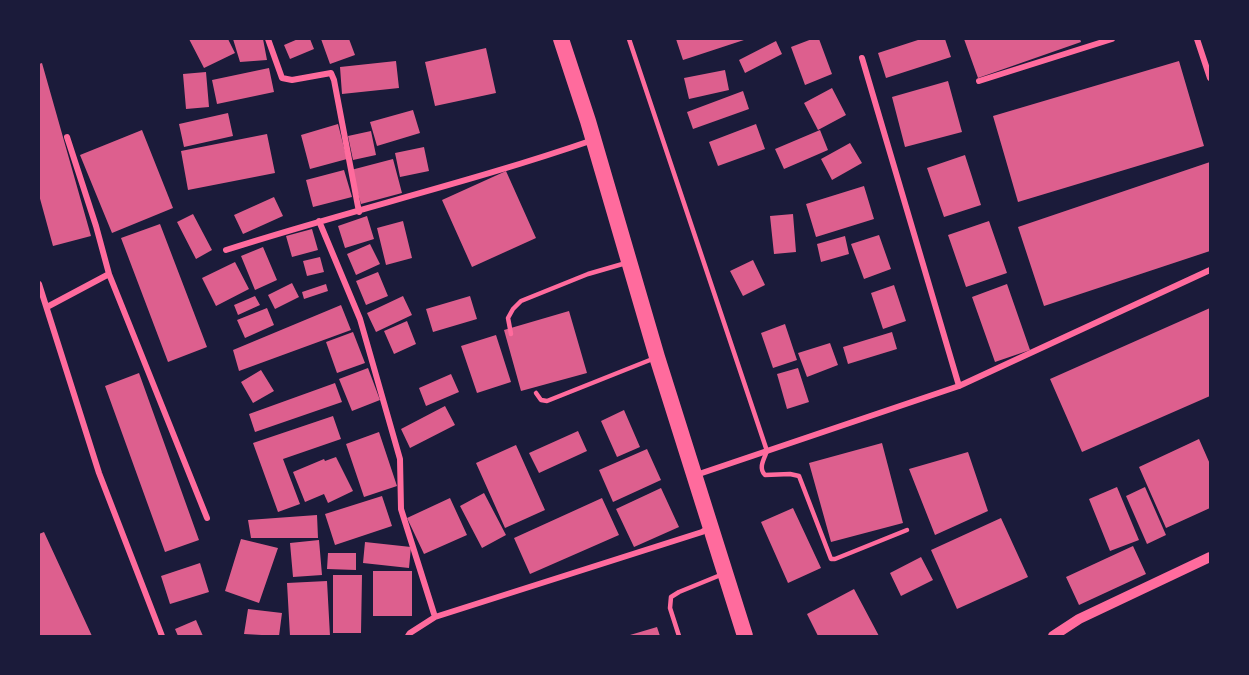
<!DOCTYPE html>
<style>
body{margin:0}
#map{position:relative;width:1249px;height:675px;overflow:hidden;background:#1b1b3a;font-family:"Source Serif 4",serif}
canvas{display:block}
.frame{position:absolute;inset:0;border:40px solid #1b1b3a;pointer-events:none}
</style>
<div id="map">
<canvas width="1249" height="675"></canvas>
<div class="frame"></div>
</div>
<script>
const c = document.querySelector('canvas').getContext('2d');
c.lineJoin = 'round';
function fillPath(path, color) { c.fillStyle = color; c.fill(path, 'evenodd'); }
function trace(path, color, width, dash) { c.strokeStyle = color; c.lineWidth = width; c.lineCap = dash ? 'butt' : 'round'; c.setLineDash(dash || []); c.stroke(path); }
fillPath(new Path2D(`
 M189 39H228L235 53 204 68Z
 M233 39H263L267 60 240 62Z
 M298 39H310L314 49 290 59 284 45Z
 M321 39H349L355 55 330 64Z
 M676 39H747L683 60Z
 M812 39H819L832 74 805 85 791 47Z
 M921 39H945L951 57 886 78 878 53Z
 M964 39H1080L1081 42 978 78Z
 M776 41 782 54 745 73 739 60Z
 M486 48 496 93 435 106 425 62Z
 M396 61 399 88 342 94 340 67Z
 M1179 61 1204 146 1018 202 993 116Z
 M42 63 91 236 53 246 39 195V64Z
 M269 68 274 92 217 104 212 80Z
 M725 70 729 90 689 99 684 78Z
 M206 72 209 107 186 109 183 74Z
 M948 81 962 132 905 147 892 97Z
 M832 88 846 115 818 130 804 103Z
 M743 91 749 109 693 129 687 112Z
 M413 110 420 133 377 146 370 122Z
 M228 113 233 136 184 147 179 124Z
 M338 124 347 159 310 169 301 135Z
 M756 124 765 149 718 166 709 142Z
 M142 130 173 208 112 233 80 155Z
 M820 130 828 150 784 169 775 149Z
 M371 131 376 155 353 160 348 136Z
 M267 134 275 173 188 190 181 151Z
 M850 143 862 163 832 180 821 159Z
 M424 147 429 171 400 177 395 153Z
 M965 155 981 205 944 217 927 168Z
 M393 159 402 193 361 204 351 170Z
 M1210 162V251L1044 306 1018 227Z
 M344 170 352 197 313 207 306 180Z
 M506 171 536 238 472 267 442 200Z
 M864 186 874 219 816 237 806 204Z
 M274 197 283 216 243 234 234 215Z
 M193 214 212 250 196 259 177 222Z
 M793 214 796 252 774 254 770 216Z
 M367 216 374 239 345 248 338 226Z
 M403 221 412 258 386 265 377 228Z
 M989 221 1007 273 966 287 948 235Z
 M160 224 207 347 168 362 121 238Z
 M312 229 318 250 292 257 286 236Z
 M879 235 891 269 864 279 851 244Z
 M845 236 849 254 821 262 817 244Z
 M370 244 380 264 356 275 347 254Z
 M263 247 277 280 255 290 241 256Z
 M320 257 324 272 307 276 303 261Z
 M753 260 765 285 743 296 730 271Z
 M235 262 249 289 216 306 202 278Z
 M378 272 388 296 366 305 356 281Z
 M292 283 299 297 275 309 268 295Z
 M326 284 328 291 304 299 302 292Z
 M1007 284 1030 350 995 362 972 297Z
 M894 285 906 321 883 329 871 293Z
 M255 296 260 305 238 315 234 305Z
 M403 296 412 315 376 332 367 313Z
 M470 296 477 319 433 332 426 309Z
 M341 305 351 330 239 371 233 350Z
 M267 308 274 325 245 338 237 320Z
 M1210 308V396L1082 452 1050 379Z
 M569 311 587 373 521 391 504 330Z
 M407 321 416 344 394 354 384 331Z
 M785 324 797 360 773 368 761 333Z
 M353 332 365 363 337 373 326 342Z
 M892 332 897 349 848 364 843 347Z
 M496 335 511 382 477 393 461 346Z
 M830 343 838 365 807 377 798 353Z
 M368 368 380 400 352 411 339 379Z
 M798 368 809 402 787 409 777 374Z
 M261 370 274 391 253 403 241 382Z
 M139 373 199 540 165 552 105 386Z
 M451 374 459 392 426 406 419 388Z
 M335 383 342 402 255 432 249 414Z
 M445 406 455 425 410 448 401 429Z
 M624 410 640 447 617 457 601 421Z
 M333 416 341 439 283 459 300 504 278 512 253 443Z
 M578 431 587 451 539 473 529 453Z
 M379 432 397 486 364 497 346 444Z
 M1199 439 1210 464V508L1166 528 1139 467Z
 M882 443 903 523 831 542 809 463Z
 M516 445 545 510 505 528 476 463Z
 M647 449 661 480 613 502 599 470Z
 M968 452 988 511 935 535 909 469Z
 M336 457 353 491 328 503 324 494 305 502 293 472 324 459 325 461Z
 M1117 487 1139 540 1110 551 1089 499Z
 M1145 487 1166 535 1147 544 1126 496Z
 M661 488 679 527 634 547 616 509Z
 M484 493 506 535 482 548 460 506Z
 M382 496 392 526 335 545 325 514Z
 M450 498 467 535 424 554 407 518Z
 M602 498 619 535 530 574 514 538Z
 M793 508 821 568 788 583 761 522Z
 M317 515 318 538H251L248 520Z
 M1001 518 1028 577 957 609 931 550Z
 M44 532 92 636H39V534Z
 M241 539 278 548 259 603 225 591Z
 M319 540 322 575 293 577 290 543Z
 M365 542 411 547 409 568 363 563Z
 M1133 546 1146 574 1079 605 1066 577Z
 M328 553H356V570L327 569Z
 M921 557 933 580 901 596 890 573Z
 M200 563 209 592 170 604 161 576Z
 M373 571H412V616H373Z
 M333 575H362L361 633H333Z
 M327 581 330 636H290L287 583Z
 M854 589 879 636H818L807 614Z
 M248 609 282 613 279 636 244 634Z
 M196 620 203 636H178L175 629Z
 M657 627 660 636H630V635Z`), '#dd5f8e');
trace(new Path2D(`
 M629 39 767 451C764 459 758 468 765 475L790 474 799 476 831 559H835L907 530
 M511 334 508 318 513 309 521 301 588 274 626 263
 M536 393 541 400 547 401 655 358
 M679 636 670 608 671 597 679 592 723 574`), '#ff6b9d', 4.5);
trace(new Path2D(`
 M268 39 282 78 292 80 331 73 334 80 359 212
 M1197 39 1210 78
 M862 58 959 386
 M979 81 1112 39
 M67 137 96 226 109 274
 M319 221 360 319 400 459 401 509 435 617
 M226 250C347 211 472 182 593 140
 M39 284 99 473 162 636
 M47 307 109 274 207 518
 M696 475 959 386 1210 270
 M408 636 410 633 435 617 702 532 710 527`), '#ff6b9d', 6);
trace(new Path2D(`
 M1053 636 1079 619 1210 557`), '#ff6b9d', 10);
trace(new Path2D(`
 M561 39 588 121 657 357 745 636`), '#ff6b9d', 16);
</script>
